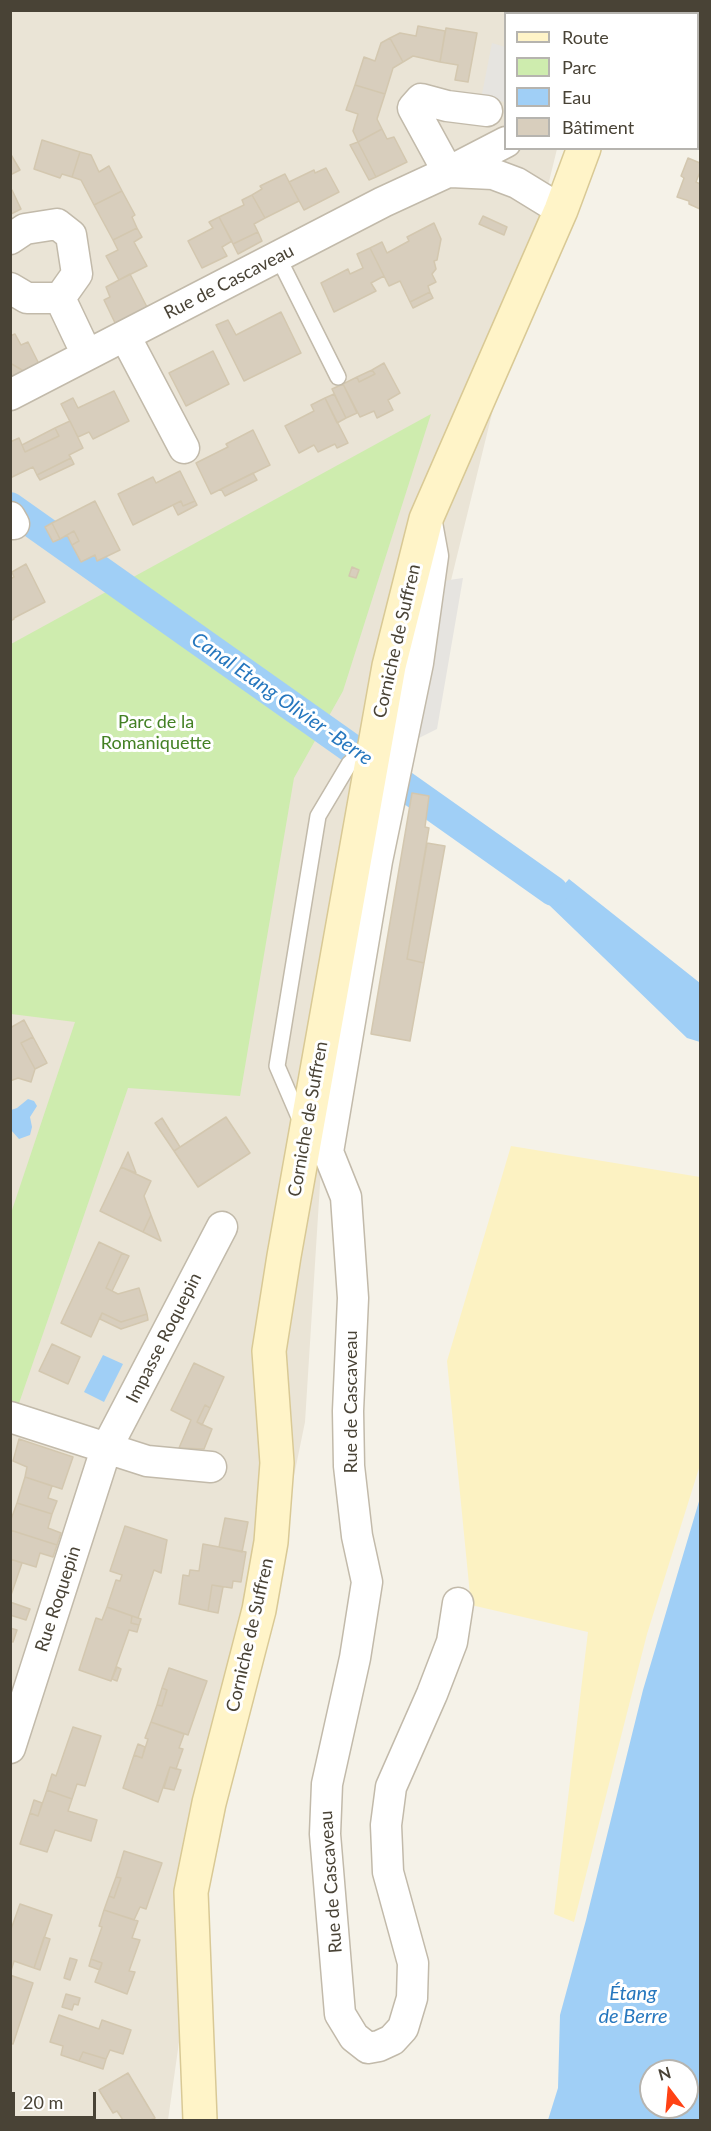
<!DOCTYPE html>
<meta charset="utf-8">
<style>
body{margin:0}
#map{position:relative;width:711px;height:2131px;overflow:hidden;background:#f5f2e8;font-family:Lato,sans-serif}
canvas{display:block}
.frame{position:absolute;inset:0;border:12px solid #494336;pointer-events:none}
.legend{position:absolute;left:504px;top:12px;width:195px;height:138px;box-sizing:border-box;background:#fff;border:2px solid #b6b4af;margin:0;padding:8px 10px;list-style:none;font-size:18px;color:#494336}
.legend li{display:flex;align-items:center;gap:12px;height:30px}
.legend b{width:30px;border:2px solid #b6b4af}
.north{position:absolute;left:639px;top:2059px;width:60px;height:60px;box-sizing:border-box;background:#fff;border:2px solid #b6b4af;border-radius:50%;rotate:344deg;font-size:16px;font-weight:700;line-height:24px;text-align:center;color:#494336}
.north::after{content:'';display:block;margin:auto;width:21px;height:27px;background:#ff4215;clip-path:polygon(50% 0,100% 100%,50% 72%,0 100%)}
.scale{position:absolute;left:12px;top:2092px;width:84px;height:27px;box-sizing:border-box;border:3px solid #494336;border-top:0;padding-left:8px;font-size:18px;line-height:21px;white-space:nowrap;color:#494336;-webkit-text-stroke:4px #fff;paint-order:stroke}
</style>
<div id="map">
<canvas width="711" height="2131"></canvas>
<div class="frame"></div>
<ul class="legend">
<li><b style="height:8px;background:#fff4c8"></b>Route</li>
<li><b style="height:16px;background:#ceecae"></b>Parc</li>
<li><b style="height:16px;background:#a0cff6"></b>Eau</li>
<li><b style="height:16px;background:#d8cebd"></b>Bâtiment</li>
</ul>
<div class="north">N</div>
<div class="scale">20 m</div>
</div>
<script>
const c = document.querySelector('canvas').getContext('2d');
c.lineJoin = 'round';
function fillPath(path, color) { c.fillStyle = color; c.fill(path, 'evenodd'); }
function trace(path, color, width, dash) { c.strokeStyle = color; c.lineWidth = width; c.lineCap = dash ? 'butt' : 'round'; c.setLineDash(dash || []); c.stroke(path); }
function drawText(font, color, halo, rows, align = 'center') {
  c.font = font + ' Lato,sans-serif'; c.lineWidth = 6; c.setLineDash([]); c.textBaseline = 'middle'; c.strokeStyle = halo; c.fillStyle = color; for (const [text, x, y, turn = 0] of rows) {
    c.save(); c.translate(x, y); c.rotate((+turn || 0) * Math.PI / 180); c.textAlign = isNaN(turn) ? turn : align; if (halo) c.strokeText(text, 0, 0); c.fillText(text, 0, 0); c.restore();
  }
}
fillPath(new Path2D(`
 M11 11H587V14H506V148L557 149 326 1089 305 1422 181 2028 168 2120H11Z`), '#eae4d6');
fillPath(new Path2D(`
 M431 414 343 691 294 778 240 1096 128 1088 17 1409 10 1407 11 1213 75 1022 11 1014V644Z`), '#ceecae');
fillPath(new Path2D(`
 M511 1146 700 1177V1465L647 1634 574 1922 554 1914 588 1632 471 1605 447 1361Z`), '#fcf2c2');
fillPath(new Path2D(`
 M492 43 505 47V102L481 99Z
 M463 578 437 729 393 751 422 584Z`), '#e6e4e0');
fillPath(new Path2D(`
 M569 879 700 983V1042L687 1038 547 903Z
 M28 1099 34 1101 37 1106 30 1117 32 1127 30 1135 19 1139 11 1130V1110L17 1108Z
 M103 1355 123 1364 104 1402 84 1392Z
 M700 1498V2120H548L558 2088 560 2015 586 1920 643 1690ZM651 2071H687V2107H651Z`), '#a0cff6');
trace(new Path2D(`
 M10 507 553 891`), '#a0cff6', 30);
const building = new Path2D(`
 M418 26 445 31 440 62 413 56 403 62 390 38 400 33 416 36Z
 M446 28 477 33 468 82 455 80 458 65 440 62Z
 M390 38 403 62 393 68 385 94 355 85 364 57 375 61 381 43Z
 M355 85 385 94 377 119 382 129 358 142 353 131 358 114 346 110Z
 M382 129 387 139 394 137 407 162 376 177 358 142Z
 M42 140 80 152 72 177 62 174 60 178 34 169Z
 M358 142 376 177 369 180 350 145Z
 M80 152 91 155 99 172 109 166 122 191 94 205 81 180 72 177Z
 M10 153 20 170 10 175Z
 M688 158 700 163V172L696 182 700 184V209L689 204V201L677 197 684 178 681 176Z
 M326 168 339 192 304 210 289 182 314 170 315 173Z
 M285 174 299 201 265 218 252 195 262 189 260 186Z
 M12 190 21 209 11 214 10 191Z
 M122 191 135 215 132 217 137 228 113 240 94 205Z
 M252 195 265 218 254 224 258 232 233 244 219 217 244 205 242 200Z
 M483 216 507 227 504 235 479 224Z
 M219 217 232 241 222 247 227 256 202 268 188 241 213 228 209 222Z
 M434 223 441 239 437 260 434 261 436 269 432 274 436 282 428 286 430 292 410 302 400 281 389 286 370 248 382 242 387 253 409 241 407 237Z
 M137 228 142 237 134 242 147 266 119 280 106 256 118 250 113 240Z
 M258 232 262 241 238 254 233 244Z
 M370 248 384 276 371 283 376 291 334 312 321 283 348 269 350 274 363 268 357 254Z
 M130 274 149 311 117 327 104 300 110 297 106 287Z
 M430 292 433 298 413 308 410 302Z
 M281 312 301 353 244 381 216 325 228 320 236 335Z
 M15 334 21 345 28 342 40 366 27 373 10 363V336Z
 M213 351 229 384 186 406 169 373Z
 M10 363 27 373 10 381Z
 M384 363 400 393 388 400 393 410 377 418 374 411 360 417 343 384 357 377 359 382 375 374 372 370Z
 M372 370 375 374 359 382 357 377Z
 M343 384 357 413 346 418 332 389Z
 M114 391 129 421 93 439 89 432 78 437 61 404 73 398 78 408Z
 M334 394 346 418 337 423 325 398Z
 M325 398 348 443 337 448 335 444 318 452 314 445 299 453 285 426 314 411 311 405Z
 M70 421 83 448 69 455 71 458 37 475 33 467 10 478V442L19 438 25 452 59 436 55 428Z
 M55 428 59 436 25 452 22 445Z
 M253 430 270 465 211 494 196 463 228 447 226 444Z
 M71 458 74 464 40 480 37 475Z
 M180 471 195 501 183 506 181 501 133 525 118 494 153 477 156 483Z
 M253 473 257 480 225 496 221 489Z
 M95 501 120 550 97 561 95 555 81 562 72 545 79 541 74 531 60 539 52 523Z
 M181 501 183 506 195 501 197 505 178 515 173 505Z
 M52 523 60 539 53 542 45 527Z
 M74 531 79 541 72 545 67 535Z
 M26 564 45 602 14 618V619L10 621V579L14 577 12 572Z
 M352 567 359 570 356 578 349 576Z
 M412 793 429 796 425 827 429 828 407 959 424 963 410 1041 371 1034Z
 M427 843 445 846 424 963 407 959Z
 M24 1020 33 1037 21 1043 35 1069 31 1082 18 1078 10 1081V1028Z
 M33 1037 47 1063 35 1069 21 1043Z
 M226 1117 250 1153 198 1187 174 1151Z
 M162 1118 180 1147 174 1151 155 1123Z
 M128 1152 136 1173 121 1167Z
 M121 1167 151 1181 144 1196 151 1215 143 1232 100 1211Z
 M151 1215 161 1241 143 1232Z
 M99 1242 122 1253 106 1288 118 1294 139 1288 147 1314 121 1322 102 1313 91 1337 61 1323Z
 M122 1253 129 1256 112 1291 106 1288Z
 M102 1313 121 1322 147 1314 148 1320 121 1329 100 1319Z
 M52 1344 80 1357 68 1384 39 1371Z
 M194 1363 224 1377 210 1408 205 1405 197 1422 212 1429 204 1449 179 1448 191 1420 171 1410Z
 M205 1405 210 1408 202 1425 197 1422Z
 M19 1439 73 1457 62 1489 25 1477 27 1467 13 1461Z
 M25 1477 52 1486 48 1498 57 1501 52 1514 17 1503Z
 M17 1503 52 1514 48 1528 61 1533 57 1545 10 1530V1522Z
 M225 1518 248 1522 242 1552 219 1547Z
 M125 1526 167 1540 161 1573 154 1570 138 1618 107 1607 116 1580 120 1581 122 1575 110 1571Z
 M10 1530 57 1545 53 1557 40 1553 36 1567 10 1559Z
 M203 1544 246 1552 241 1582 233 1581 232 1588 212 1585 208 1611 179 1604 183 1575 189 1576 190 1570 199 1571Z
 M10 1559 22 1563 10 1598Z
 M212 1585 223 1587 218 1613 208 1611Z
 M10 1602 30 1609 26 1620 10 1615Z
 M107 1607 132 1616 131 1623 139 1625 137 1632 129 1630 111 1681 79 1670 96 1618 102 1620Z
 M132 1616 141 1619 139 1625 131 1623Z
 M10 1628 17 1630 13 1642 10 1641Z
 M117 1667 121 1669 117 1681 112 1679Z
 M169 1668 207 1681 188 1735 151 1722 157 1705 162 1706 167 1690 162 1688Z
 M162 1688 167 1690 162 1706 157 1705Z
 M151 1722 184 1734 179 1748 183 1749 176 1769 170 1767 158 1802 123 1788 134 1755 142 1758 148 1739 145 1738Z
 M73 1727 101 1736 85 1786 77 1784 72 1799 47 1790 52 1774 56 1776Z
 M138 1744 145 1747 142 1758 134 1755Z
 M170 1767 181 1770 174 1790 164 1788Z
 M47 1790 72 1799 68 1811 97 1820 91 1841 55 1830 47 1852 20 1844 30 1813 38 1816Z
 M34 1800 42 1803 38 1816 30 1813Z
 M124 1851 162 1863 146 1909 140 1907 134 1920 104 1910 109 1896 114 1898 121 1878 116 1877Z
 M116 1877 121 1878 114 1898 109 1896Z
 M20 1904 52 1915 34 1968 14 1961 10 1974V1932Z
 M104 1910 138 1921 132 1938 140 1940 129 1971 135 1972 127 1994 95 1982 102 1963 91 1959 102 1927 99 1926Z
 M44 1937 50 1939 40 1970 34 1968Z
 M70 1958 77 1960 70 1980 64 1978Z
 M91 1959 102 1963 100 1970 89 1966Z
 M10 1975 33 1983 13 2044 10 2043Z
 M66 1994 80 1998 78 2005 74 2004 72 2010 62 2007Z
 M59 2015 99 2029 102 2020 131 2030 123 2054 110 2050 106 2059 83 2052 79 2061 61 2055 63 2046 50 2042Z
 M83 2052 106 2059 103 2069 79 2061Z
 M128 2073 155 2118 150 2120H123L117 2111 113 2113 99 2090Z`);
fillPath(building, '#d8cebd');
trace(building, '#d3c7af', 1.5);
const lane = new Path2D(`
 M278 257 338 377
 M302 1124 277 1066 318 816 349 764 371 743`);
const street = new Path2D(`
 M448 172 413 108 421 99 447 106 487 111
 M451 172 493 174 517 183 561 210
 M10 239 25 229 57 224 71 235 77 274 60 298
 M10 288 27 298H60
 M60 298 87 355
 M125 336 184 448
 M10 395 383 202 448 172 506 142
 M10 517 14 524
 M305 1133 328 1152 346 1197 353 1298 348 1411 349 1466 357 1536 367 1582 355 1658 327 1784 325 1834 340 2014 354 2037 368 2048 379 2046 392 2040 403 2028 412 1998 413 1963 388 1872 386 1825 391 1787 432 1694 452 1642 458 1603
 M328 1152 377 861 418 663 433 556 427 523
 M10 1417 147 1461 211 1467
 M10 1748 106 1449 222 1227`);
const secondary = new Path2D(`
 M610 14 611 10
 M200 2120 191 1892 209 1803 259 1610 271 1542 277 1463 269 1351 284 1256 389 666 426 519 561 210 584 148`);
trace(lane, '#c2baaa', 18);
trace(street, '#c2baaa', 33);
trace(secondary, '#d9c995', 36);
trace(lane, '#fff', 15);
trace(street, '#fff', 30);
trace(secondary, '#fff4c8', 33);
drawText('18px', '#494336', '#fff', [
 ["Rue de Cascaveau",229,282,-27],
 ["Corniche de Suffren",397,641,-77],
 ["Corniche de Suffren",308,1119,-80],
 ["Impasse Roquepin",164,1338,-63],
 ["Rue de Cascaveau",351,1402,-90],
 ["Rue Roquepin",58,1599,-72],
 ["Corniche de Suffren",250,1635,-77],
 ["Rue de Cascaveau",331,1882,-94]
]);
drawText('18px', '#438024', '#fff', [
 ["Parc de la",156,722],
 ["Romaniquette",156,743]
]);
drawText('italic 20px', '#2677be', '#fff', [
 ["Canal Etang Olivier -Berre",282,699,35],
 ["Étang",633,1994],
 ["de Berre",633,2017]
]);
</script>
